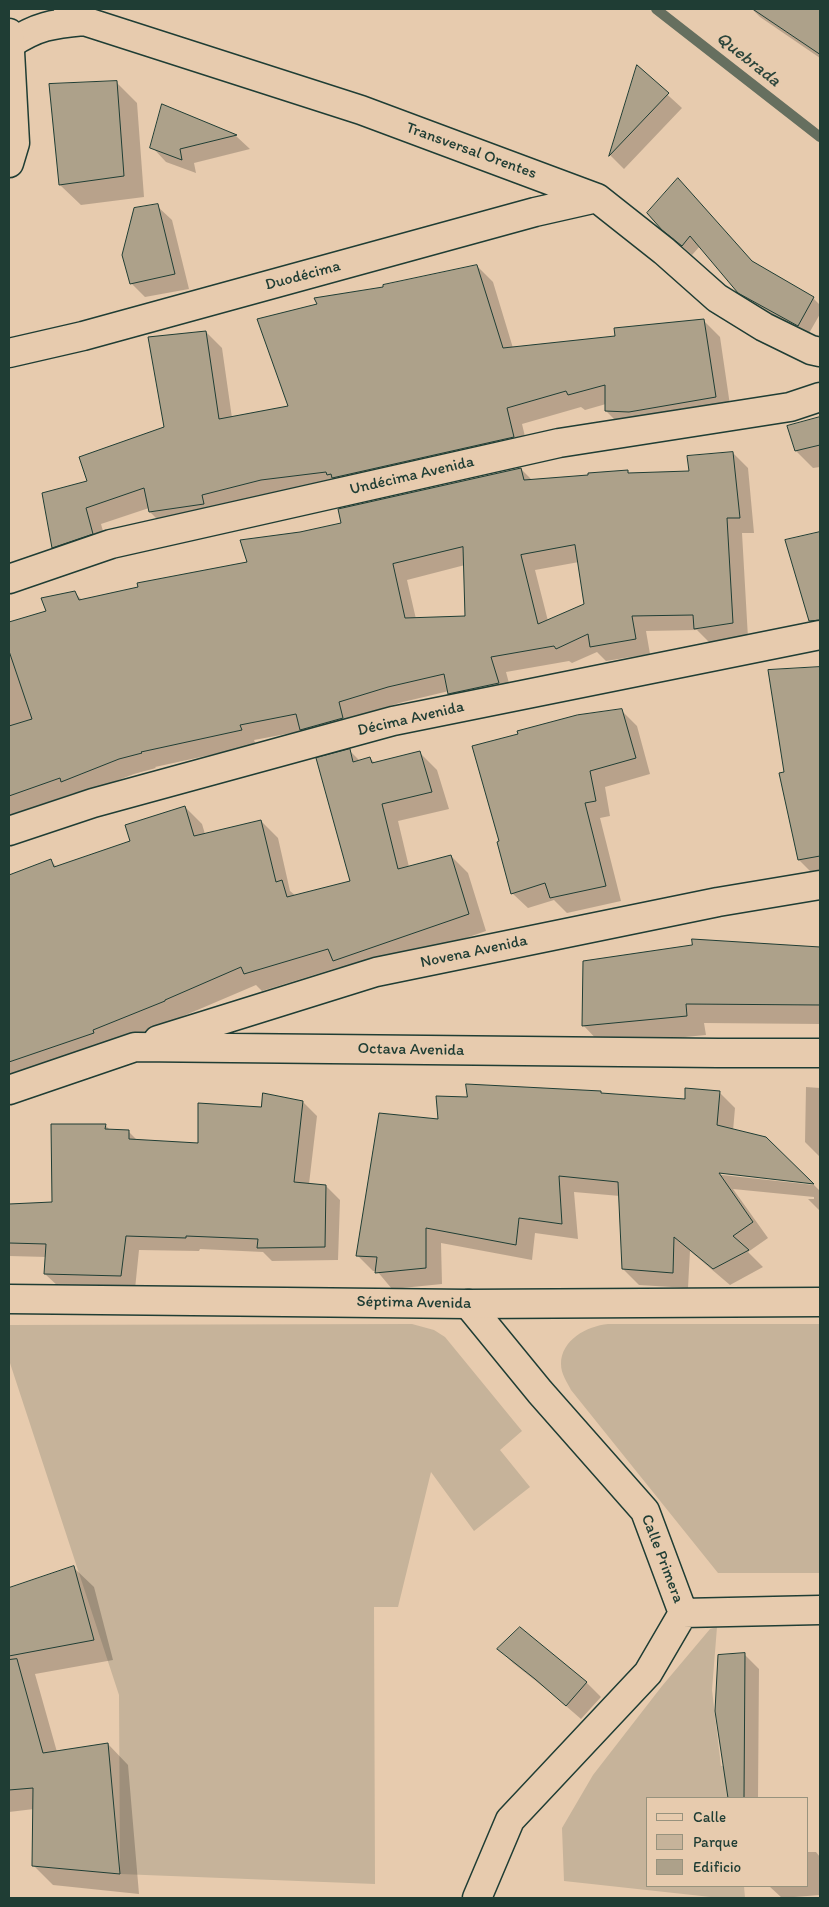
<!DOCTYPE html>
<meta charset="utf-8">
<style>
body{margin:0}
#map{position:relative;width:829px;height:1907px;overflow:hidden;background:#e7cbae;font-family:Itim,sans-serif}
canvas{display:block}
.frame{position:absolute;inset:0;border:10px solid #1f3d34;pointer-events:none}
.legend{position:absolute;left:646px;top:1797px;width:162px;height:90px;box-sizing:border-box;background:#e7cbae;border:1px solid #97927d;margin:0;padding:6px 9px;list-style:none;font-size:15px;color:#1f3d34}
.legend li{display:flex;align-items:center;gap:10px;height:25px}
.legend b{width:25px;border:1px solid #97927d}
</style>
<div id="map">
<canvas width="829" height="1907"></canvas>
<div class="frame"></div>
<ul class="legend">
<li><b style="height:6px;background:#e7cbae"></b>Calle</li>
<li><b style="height:14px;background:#c6b39a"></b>Parque</li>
<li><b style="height:14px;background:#ada18a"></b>Edificio</li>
</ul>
</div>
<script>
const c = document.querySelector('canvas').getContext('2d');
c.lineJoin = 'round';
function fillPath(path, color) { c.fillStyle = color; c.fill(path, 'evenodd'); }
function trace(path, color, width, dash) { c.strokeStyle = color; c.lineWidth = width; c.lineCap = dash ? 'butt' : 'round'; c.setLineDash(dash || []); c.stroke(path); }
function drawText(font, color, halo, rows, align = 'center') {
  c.font = font + ' Itim,sans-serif'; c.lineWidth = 4.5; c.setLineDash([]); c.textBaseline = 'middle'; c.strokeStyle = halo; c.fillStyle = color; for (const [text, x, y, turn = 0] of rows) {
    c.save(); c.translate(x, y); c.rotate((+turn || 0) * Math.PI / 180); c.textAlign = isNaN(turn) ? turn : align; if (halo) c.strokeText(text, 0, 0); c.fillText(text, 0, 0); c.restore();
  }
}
fillPath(new Path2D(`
 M412 1324 434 1330 445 1337 522 1431 500 1450 530 1487 474 1531 431 1472 398 1607H374L375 1884 120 1874 119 1695 9 1360V1325Z
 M608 1324H820V1573H718L571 1390C567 1382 561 1374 561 1364 561 1340 587 1326 608 1324Z
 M717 1627 712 1690 721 1766 743 1762 744 1798H648V1886H744L745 1898H720L564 1881 562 1828 593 1775 662 1686 710 1629Z`), '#c6b39a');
fillPath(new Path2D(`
 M752 9H820V58L760 17Z
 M637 67 682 108 624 169 610 155Z
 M117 83 137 103 144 197 81 205 60 185Z
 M162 106 236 136 250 149 194 163 196 173 166 162 152 147Z
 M688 190 753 263 813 298 820 305V314L808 335 750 303 700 246 692 255 663 229Z
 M157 206 172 220 189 289 145 297 131 283Z
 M477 266 493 282 513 348 617 337 704 321 720 337 731 412 622 427 606 411V404L585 410 581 407 522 424 529 453 166 528 150 512 149 508 101 524 108 549 69 563 53 547 88 482 166 428 206 332 222 348 232 418 290 407 385 288Z
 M820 418V467L813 468 796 451 789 427Z
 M733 453 748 468 754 533H742L748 638 711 644 697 630 646 631 650 654 606 661 597 652 572 663 569 661 506 672 513 698 465 708 449 691 403 702 353 717 357 734 316 745 302 731 254 740 256 745 155 767 156 768 134 774 77 796 74 793 9 816V623L47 612 75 593 83 601 248 563 301 534 343 524 521 469 533 481 627 472 630 474 690 472ZM579 562 585 604 548 621 535 570ZM465 565 467 617 416 619 407 580Z
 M820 534V630L810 621 787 541Z
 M820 668V877L817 878 799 860 770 671Z
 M622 711 637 726 650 774 605 787 610 816 600 818 621 901 567 913 554 900 528 908 512 893Z
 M349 750 360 761 370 758 375 763 419 752 437 770 449 809 398 821 409 867 451 856 468 873 486 931 351 978 340 967 262 991 256 985 181 1017 182 1019 109 1047 9 1079V877L50 860 57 867 132 842 185 807 202 824 205 834 261 821 278 838 290 891 296 896 352 882Z
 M693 940 820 948V1024L704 1023 706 1035 602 1045 583 1025 694 946Z
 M806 1087 820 1088V1157L805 1142Z
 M719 1092 735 1108 733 1131 713 1174 814 1185 820 1191V1211L808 1199H814V1197L733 1189 768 1238 748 1252 763 1267 730 1285 690 1251 688 1288 639 1285 623 1269 620 1196 574 1192 578 1239 535 1233 532 1260 441 1243 442 1284 392 1289 377 1271H373L357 1255 439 1120 468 1098 601 1093 602 1094 686 1101Z
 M303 1102 317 1116 309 1184 326 1186 340 1200 338 1260 272 1261 263 1252 200 1249 199 1251 139 1250 135 1289 59 1287 45 1274 47 1257 9 1256V1205L53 1203 106 1126 110 1130 128 1131 138 1141 200 1144 262 1108Z
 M73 1567 94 1587 113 1660 35 1674 57 1752 108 1744 128 1765 139 1894 53 1885 33 1865 34 1809 9 1812V1589Z
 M520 1628 587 1683 601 1697 581 1719 551 1693 513 1663 499 1649Z
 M744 1654 759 1669 758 1798H729L716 1711Z
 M808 1852H816L820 1857V1895L782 1898 769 1886H808Z`), '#0003');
trace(new Path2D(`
 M656 9 820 137`), '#666f5f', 10);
const building = new Path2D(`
 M753 9H820V54Z
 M637 65 669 93 609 156Z
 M117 81 124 176 59 185 49 84Z
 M162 104 237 135 180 149 182 160 150 148Z
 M678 178 752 261 814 297 798 326 738 293 690 236 682 246 662 230 647 213Z
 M158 204 175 274 130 284 122 255 134 208Z
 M477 265 503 348 615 336 614 328 704 319 716 397 629 412 605 411V385L568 395 566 391 507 408 514 437 332 478 331 474 327 475 326 472 261 480 202 495 204 504 149 512 144 488 86 508 93 534 52 548 42 493 87 481 79 457 164 427 148 337 206 331 219 419 288 406 257 319 317 304 314 298 383 287V285Z
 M820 417V445L795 451 787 426Z
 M733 452 740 518H727L733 623 694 629 693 615 632 616 636 639 590 647 588 634 556 649 554 646 491 657 499 683 448 694 444 674 388 687 339 702 343 718 300 730 296 714 240 725 242 730 141 752 142 753 119 759 61 782 60 778 9 796V726L32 719 9 651V622L46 611 41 598 75 591 79 600 138 587 137 583 247 562 240 540 300 532 341 523 338 509 521 468 524 480 588 475V473L628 470V473L689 471 687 456ZM575 545 584 604 538 624 521 555ZM463 547 465 616 405 618 393 564Z
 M820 532V620L809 621 785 540Z
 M820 667V856L798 860 779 773 784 772 768 670Z
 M622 709 636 758 590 771 596 801 585 803 606 886 550 898 545 883 511 894 497 842 499 841 472 746 518 734 517 731 577 715Z
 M350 749 353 762 370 757 372 763 420 751 432 792 382 804 398 869 451 855 469 914 333 961 328 949 244 974 241 967 165 1000V1001L93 1030 94 1033 9 1062V875L51 859 54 867 130 841 125 825 185 806 194 836 261 820 276 882 282 880 287 897 350 881 316 758Z
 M692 939 820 947V1005L686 1004 687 1016 582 1026 583 961 692 945Z
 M466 1084 601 1091V1093L685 1099V1088L720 1091 717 1125 766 1137 814 1184 719 1173 753 1222 733 1236 749 1250 713 1269 674 1237 673 1273 622 1269 618 1182 559 1176 562 1224 519 1218 516 1245 426 1228V1268L375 1273 377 1257 356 1256 379 1113 438 1119 436 1096 467 1097Z
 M263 1093 303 1101 294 1182 326 1185 325 1247 257 1248 258 1239 186 1236V1238L126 1236 121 1276 44 1274 46 1244 9 1243V1204L52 1202 51 1124H106L105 1129 129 1130V1139L198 1143V1103L261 1107Z
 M74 1566 94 1640 9 1656V1588Z
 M520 1627 587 1682 566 1706 535 1679 497 1649Z
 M745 1653 744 1798H728L715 1711 718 1655Z
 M17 1659 43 1753 108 1743 120 1874 32 1866 33 1788 9 1790V1660Z`);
fillPath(building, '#ada18a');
trace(building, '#1f3d34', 1);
const street = new Path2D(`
 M68 9 84 21 361 110 597 198 664 251 717 298 764 327 811 350 820 352
 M10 44C37 26 52 24 84 21
 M9 353 83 336 535 212 597 198
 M9 579 111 544 559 443 790 407 820 397
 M9 831 93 803 393 721 820 635
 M158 1040 376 972 718 902 820 885
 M9 1090 135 1047 718 1053H820
 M468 1304 540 1392 645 1511 683 1613 648 1673 510 1820 477 1898
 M683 1613 820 1610`);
const secondary = new Path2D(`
 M9 33 15 143 9 163
 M9 1299 468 1304 820 1302`);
trace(street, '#1f3d34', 31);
trace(secondary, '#1f3d34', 31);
trace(street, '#e7cbae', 28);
trace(secondary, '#e7cbae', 28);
drawText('16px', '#1f3d34', '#e7cbae', [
 ["Transversal Orentes",471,151,20],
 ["Duodécima",303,276,-15],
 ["Undécima Avenida",412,476,-13],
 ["Décima Avenida",411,719,-13],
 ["Novena Avenida",474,952,-12],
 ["Octava Avenida",411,1050,1],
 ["Séptima Avenida",414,1303,1],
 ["Calle Primera",662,1559,69]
]);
drawText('italic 18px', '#2b453b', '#e7cbae', [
 ["Quebrada",748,60,38]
]);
</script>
